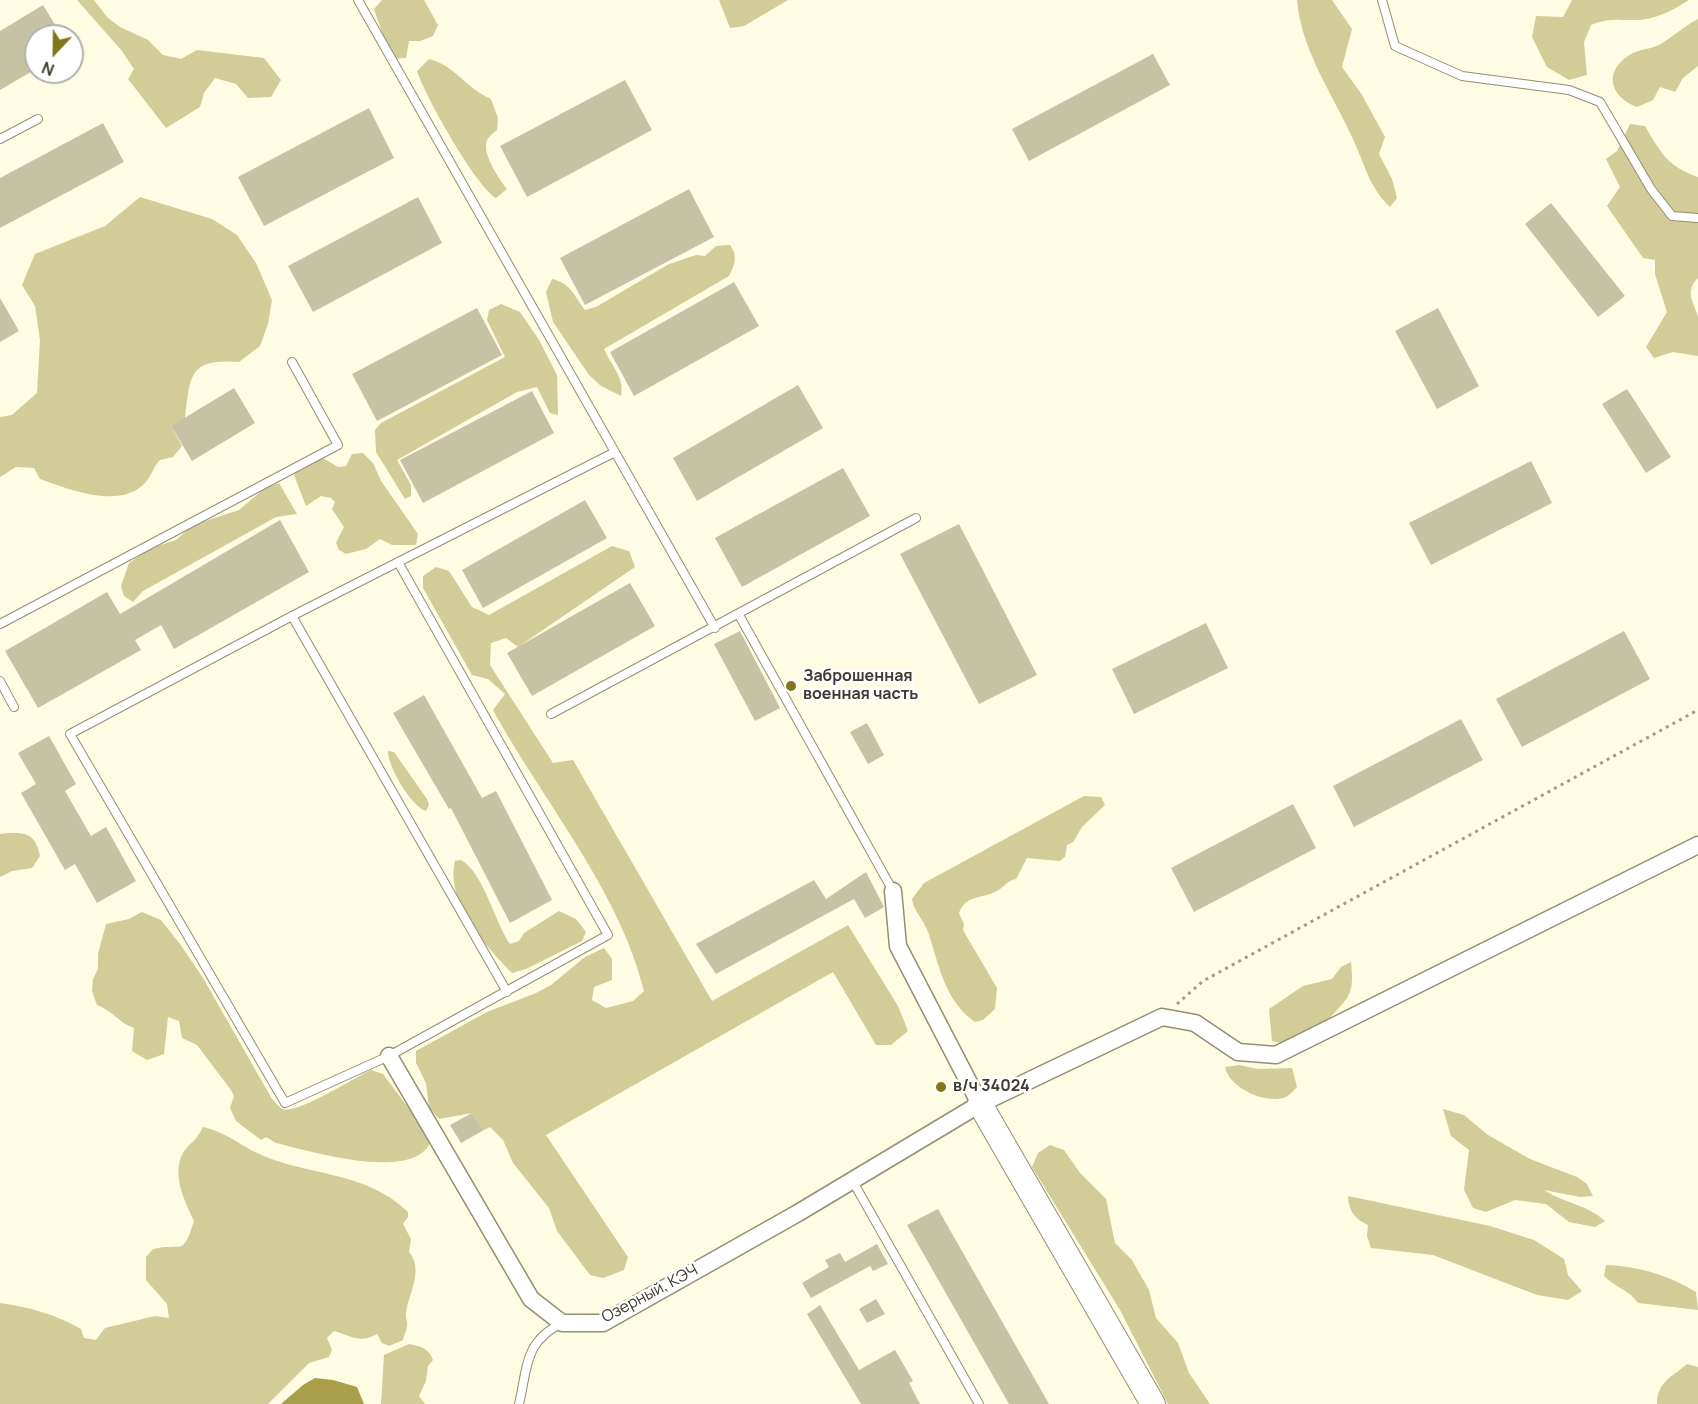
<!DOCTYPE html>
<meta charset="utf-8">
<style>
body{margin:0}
#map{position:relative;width:1698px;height:1404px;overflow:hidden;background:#fefce3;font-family:Manrope,sans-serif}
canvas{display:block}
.north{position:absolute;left:24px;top:24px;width:60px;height:60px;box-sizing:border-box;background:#fff;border:2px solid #b1b1ac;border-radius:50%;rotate:202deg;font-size:16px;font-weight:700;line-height:24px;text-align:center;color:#3d3b2f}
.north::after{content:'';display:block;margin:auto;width:21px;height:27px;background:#817619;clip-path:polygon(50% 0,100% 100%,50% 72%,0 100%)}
</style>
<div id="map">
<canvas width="1698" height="1404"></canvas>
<div class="north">N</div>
</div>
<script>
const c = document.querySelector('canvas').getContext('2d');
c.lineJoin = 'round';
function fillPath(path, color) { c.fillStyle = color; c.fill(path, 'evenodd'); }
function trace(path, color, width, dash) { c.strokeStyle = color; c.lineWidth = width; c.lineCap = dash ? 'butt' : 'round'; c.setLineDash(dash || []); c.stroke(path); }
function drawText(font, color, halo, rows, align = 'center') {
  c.font = font + ' Manrope,sans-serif'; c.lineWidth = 5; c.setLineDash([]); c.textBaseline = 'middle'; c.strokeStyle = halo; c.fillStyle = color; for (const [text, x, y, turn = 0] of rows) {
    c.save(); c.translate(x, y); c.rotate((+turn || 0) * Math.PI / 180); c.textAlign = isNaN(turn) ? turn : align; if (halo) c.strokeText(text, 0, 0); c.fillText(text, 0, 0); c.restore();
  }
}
fillPath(new Path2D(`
 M77 0H94L107 17 120 27 148 40 163 55 181 59 197 50 264 58 281 80 271 97 248 98 236 84 215 78 204 93 200 107 166 128 128 79 134 69 122 51Z
 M382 0H424L438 25 433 36 420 41H409L406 58 391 59 374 9Z
 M719 0H788L744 26 730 28Z
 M1297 0H1332L1352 29 1342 67 1362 95 1385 137 1379 154 1392 179 1397 198 1390 207C1369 187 1365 165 1353 139 1333 95 1301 50 1297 0Z
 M1572 0H1689C1672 11 1653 21 1632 20 1613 20 1609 18 1591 25L1584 42 1587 75 1569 80 1547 67 1532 37 1536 16 1563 17Z
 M1698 19V66L1683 78 1675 92 1660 87 1653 100 1637 107C1608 96 1603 69 1633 53 1641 49 1651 49 1659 45 1673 37 1684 26 1698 19Z
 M429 59C456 66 464 87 491 99L498 118 497 130C492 134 486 138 486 145 485 158 499 179 507 189L496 198C476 187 424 94 417 71Z
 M1630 124 1645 126C1661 153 1667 166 1698 177V278C1684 292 1694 302 1698 317 1698 328 1698 344 1698 356L1673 352 1654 358 1646 347 1667 312 1655 274V260L1643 258 1607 206 1620 187 1606 159 1617 151Z
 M140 197 212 219 237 235 256 263 272 300 268 324 260 346 239 362C189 358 190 375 185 418L171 426 182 446 173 457 160 460C153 467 151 477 145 483 120 510 68 489 40 479L34 468 16 467 0 477V417L12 415 37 393 40 340 35 306 22 285 35 254 105 226Z
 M730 245C738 256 735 264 729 276L604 349C611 366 625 377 621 396L601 386 589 375 553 322 546 292 552 279C571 283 574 296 585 310L596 307 669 264 696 255 705 256 716 246Z
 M501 304 520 312 539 340 557 375 558 415 550 413 537 387 517 392 397 460 411 485V496L405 499 376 452 375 430 381 423 505 357 487 320 489 310Z
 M363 453 373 463 381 481 418 534 416 545H392L380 539 366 549 346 554 339 550 336 543 344 527 332 509 335 502 331 498 321 496 306 506 294 475 303 463 323 458 338 467 346 466 352 454Z
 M279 483 297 514 276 517 143 591 133 602 124 596 121 586 129 563 151 548 176 540 193 525 239 510 265 488Z
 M612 546 629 551 635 567 518 647 506 638 491 643 490 665 553 763 573 760 712 1001 848 925 898 1006 908 1031 891 1045H876L833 972 546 1135 628 1257 624 1270 603 1278 590 1275 557 1231 549 1208 513 1163 503 1140 490 1127 484 1130 472 1113 439 1119 429 1107 426 1083 416 1063V1051L487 1012 536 993 551 985 585 957 604 948 612 959V980L594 987 592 1000 606 1008 633 1001 644 991C621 893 541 798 493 710L505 694 488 679 472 675 423 588V576L436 567 449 571 472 607 489 615Z
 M388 751 394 752 427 799 429 805 426 811C411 806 388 767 388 751Z
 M1084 796 1101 797 1105 805 1082 827 1073 842 1067 845 1065 857 1060 861 1027 858 1016 879C1007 880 1004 888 995 892 980 899 966 895 959 913L964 924 963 930 997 988 995 1009 983 1020 975 1022C944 1000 940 967 928 932 924 920 914 912 912 899L924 883Z
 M0 834C23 832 35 831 40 856L32 868 12 871 0 877Z
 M461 860C484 873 494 921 510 944L519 941 524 933 559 911 576 919 586 932 582 941 526 969 512 973C486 946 445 902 455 861Z
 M142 912 161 920 180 944 203 978 272 1099C275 1102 279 1107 282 1109 296 1115 354 1078 371 1070L383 1074 425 1130 430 1143C412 1182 309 1151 276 1143L266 1137 261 1140 236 1121 230 1108 234 1096 231 1090 197 1045 182 1038 179 1021 168 1017 164 1054 147 1060 132 1051 134 1028C119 1023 113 1011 97 1005L92 991 93 979 98 969V954L106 924 129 919Z
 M1351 962C1352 974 1354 987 1347 998 1340 1008 1315 1034 1304 1041 1296 1045 1281 1044 1272 1041L1269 1009 1303 986 1332 979 1341 967Z
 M1239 1065 1258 1069 1292 1068 1297 1087C1294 1090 1290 1095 1286 1097 1266 1105 1229 1088 1225 1067Z
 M1443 1109 1464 1115 1488 1135 1530 1159 1577 1177 1587 1184 1593 1196 1580 1197 1544 1190C1564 1203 1588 1205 1605 1221L1595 1227 1569 1222 1546 1204 1515 1200 1486 1212 1473 1208 1464 1190 1469 1150 1451 1136Z
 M203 1127C230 1134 234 1142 257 1153 305 1176 365 1170 408 1212V1217L403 1224 411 1239 409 1252C424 1270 409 1293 406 1312 405 1317 408 1322 407 1327 406 1332 404 1335 403 1340L389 1346 382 1343 377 1334C359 1344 352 1336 334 1331L327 1338 332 1350 329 1357 309 1363 268 1404H0V1303C29 1307 55 1314 81 1329L84 1338 96 1340 105 1328 155 1316 169 1318 167 1304 146 1280V1257L153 1249C184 1242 182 1258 194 1221 185 1202 171 1174 183 1153 189 1143 196 1142 203 1127Z
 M1050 1145 1064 1150 1080 1173 1106 1199 1115 1243 1132 1260 1149 1290 1156 1318 1178 1343 1189 1373 1210 1404H1168L1120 1310 1032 1167 1038 1153Z
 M1348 1196 1490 1226 1534 1240 1564 1259 1568 1275 1582 1291 1568 1300 1537 1295 1433 1255 1371 1248 1367 1236 1368 1225C1354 1218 1349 1211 1348 1196Z
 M1606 1265C1638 1266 1668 1275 1696 1292L1698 1310 1638 1303C1629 1290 1615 1287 1604 1276Z
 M409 1344C420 1346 429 1348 433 1360L428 1366 426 1381 419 1396 425 1404H381L384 1355Z
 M1687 1364 1698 1367V1404H1657C1657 1382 1672 1377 1687 1364Z`), '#d2cc98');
fillPath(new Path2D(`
 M315 1378 333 1380 357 1387 364 1404H281L303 1385Z`), '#a99e4a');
fillPath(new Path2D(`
 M43 5 62 36H36V69L0 90V31Z
 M1153 54 1170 85 1029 161 1012 129Z
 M625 80 652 130 527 197 500 146Z
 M369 108 394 158 264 226 238 177Z
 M103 123 124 162 0 228V178Z
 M689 189 714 237 585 305 560 258Z
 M418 197 442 243 313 312 288 266Z
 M1551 203 1625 296 1598 317 1525 224Z
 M734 282 759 326 634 396 610 352Z
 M0 298 19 331 0 342Z
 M477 308 502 355 377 421 352 374Z
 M1438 308 1479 386 1437 409 1395 331Z
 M798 385 823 428 697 501 673 458Z
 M234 388 255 423 192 461 171 426Z
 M1627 389 1671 457 1646 473 1602 404Z
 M532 391 554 433 423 503 400 460Z
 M1531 461 1552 503 1431 565 1409 523Z
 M843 468 870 516 742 587 715 538Z
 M585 500 607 538 483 608 462 570Z
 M280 520 309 572 174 649 161 625 135 640 141 650 38 708 5 651 107 592 120 614Z
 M959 524 1037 675 979 704 900 554Z
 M630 583 655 626 532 696 507 653Z
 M1206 623 1228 668 1134 714 1112 669Z
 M740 631 780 708 755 721 714 644Z
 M1624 631 1650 679 1522 747 1496 699Z
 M424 695 482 798 496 791 552 900 510 923 451 808 449 809 393 713Z
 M1461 719 1483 760 1354 827 1333 786Z
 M867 723 884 755 868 764 850 732Z
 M49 736 76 784 65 791 91 836 106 827 136 881 97 903 75 864 65 870 21 793 36 784 18 753Z
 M1293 804 1316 848 1194 912 1171 868Z
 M866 872 884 907 865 918 854 899 716 974 696 944 814 880 826 899Z
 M472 1113 484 1130 461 1143 450 1125Z
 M938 1209 1049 1404H1009L907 1225Z
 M877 1244 888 1264 873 1271 870 1266 811 1298 802 1283 829 1267 825 1260 840 1253 845 1262Z
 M876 1299 885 1314 867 1323 859 1309Z
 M820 1305 859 1370 895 1350 913 1381 909 1383 920 1404H861L807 1314Z`), '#c6c3a5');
const lane = new Path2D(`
 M358 0 715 628
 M1382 0 1395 46 1462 76 1569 90 1600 102 1651 189 1672 216 1698 218
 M0 139 38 119
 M398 562 608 935 389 1056 285 1103 70 734 292 616 615 452
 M739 615 893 891
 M292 616 507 992
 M0 624 338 445 292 362
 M0 681 14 707
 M551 714 916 518
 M852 1180 979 1404
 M519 1404C528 1366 524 1342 562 1323`);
const street = new Path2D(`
 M893 891 898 946 980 1104
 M389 1056 531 1299 562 1323H603L798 1213 980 1104 1162 1017 1195 1023 1238 1052 1276 1055 1698 845`);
const secondary = new Path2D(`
 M980 1104 1153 1404`);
trace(lane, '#928f73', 10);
trace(street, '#928f73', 19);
trace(secondary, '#928f73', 26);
trace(new Path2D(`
 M1177 1004 1203 981 1698 710`), '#9e9c8a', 3, [3, 4.5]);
trace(lane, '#fff', 8);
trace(street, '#fff', 16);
trace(secondary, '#fff', 24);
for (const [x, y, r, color] of [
 [791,686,6,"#817619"],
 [941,1087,6,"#817619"]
]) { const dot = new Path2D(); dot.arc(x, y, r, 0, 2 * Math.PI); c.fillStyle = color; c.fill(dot); trace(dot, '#fff', 2); }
drawText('bold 16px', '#3d3b2f', '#fff', [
 ["Заброшенная",803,677],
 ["военная часть",803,695],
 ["в/ч 34024",953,1087]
], 'left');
drawText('16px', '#3d3b2f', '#fff', [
 ["Озерный, КЭЧ",650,1294,-28]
]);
</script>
